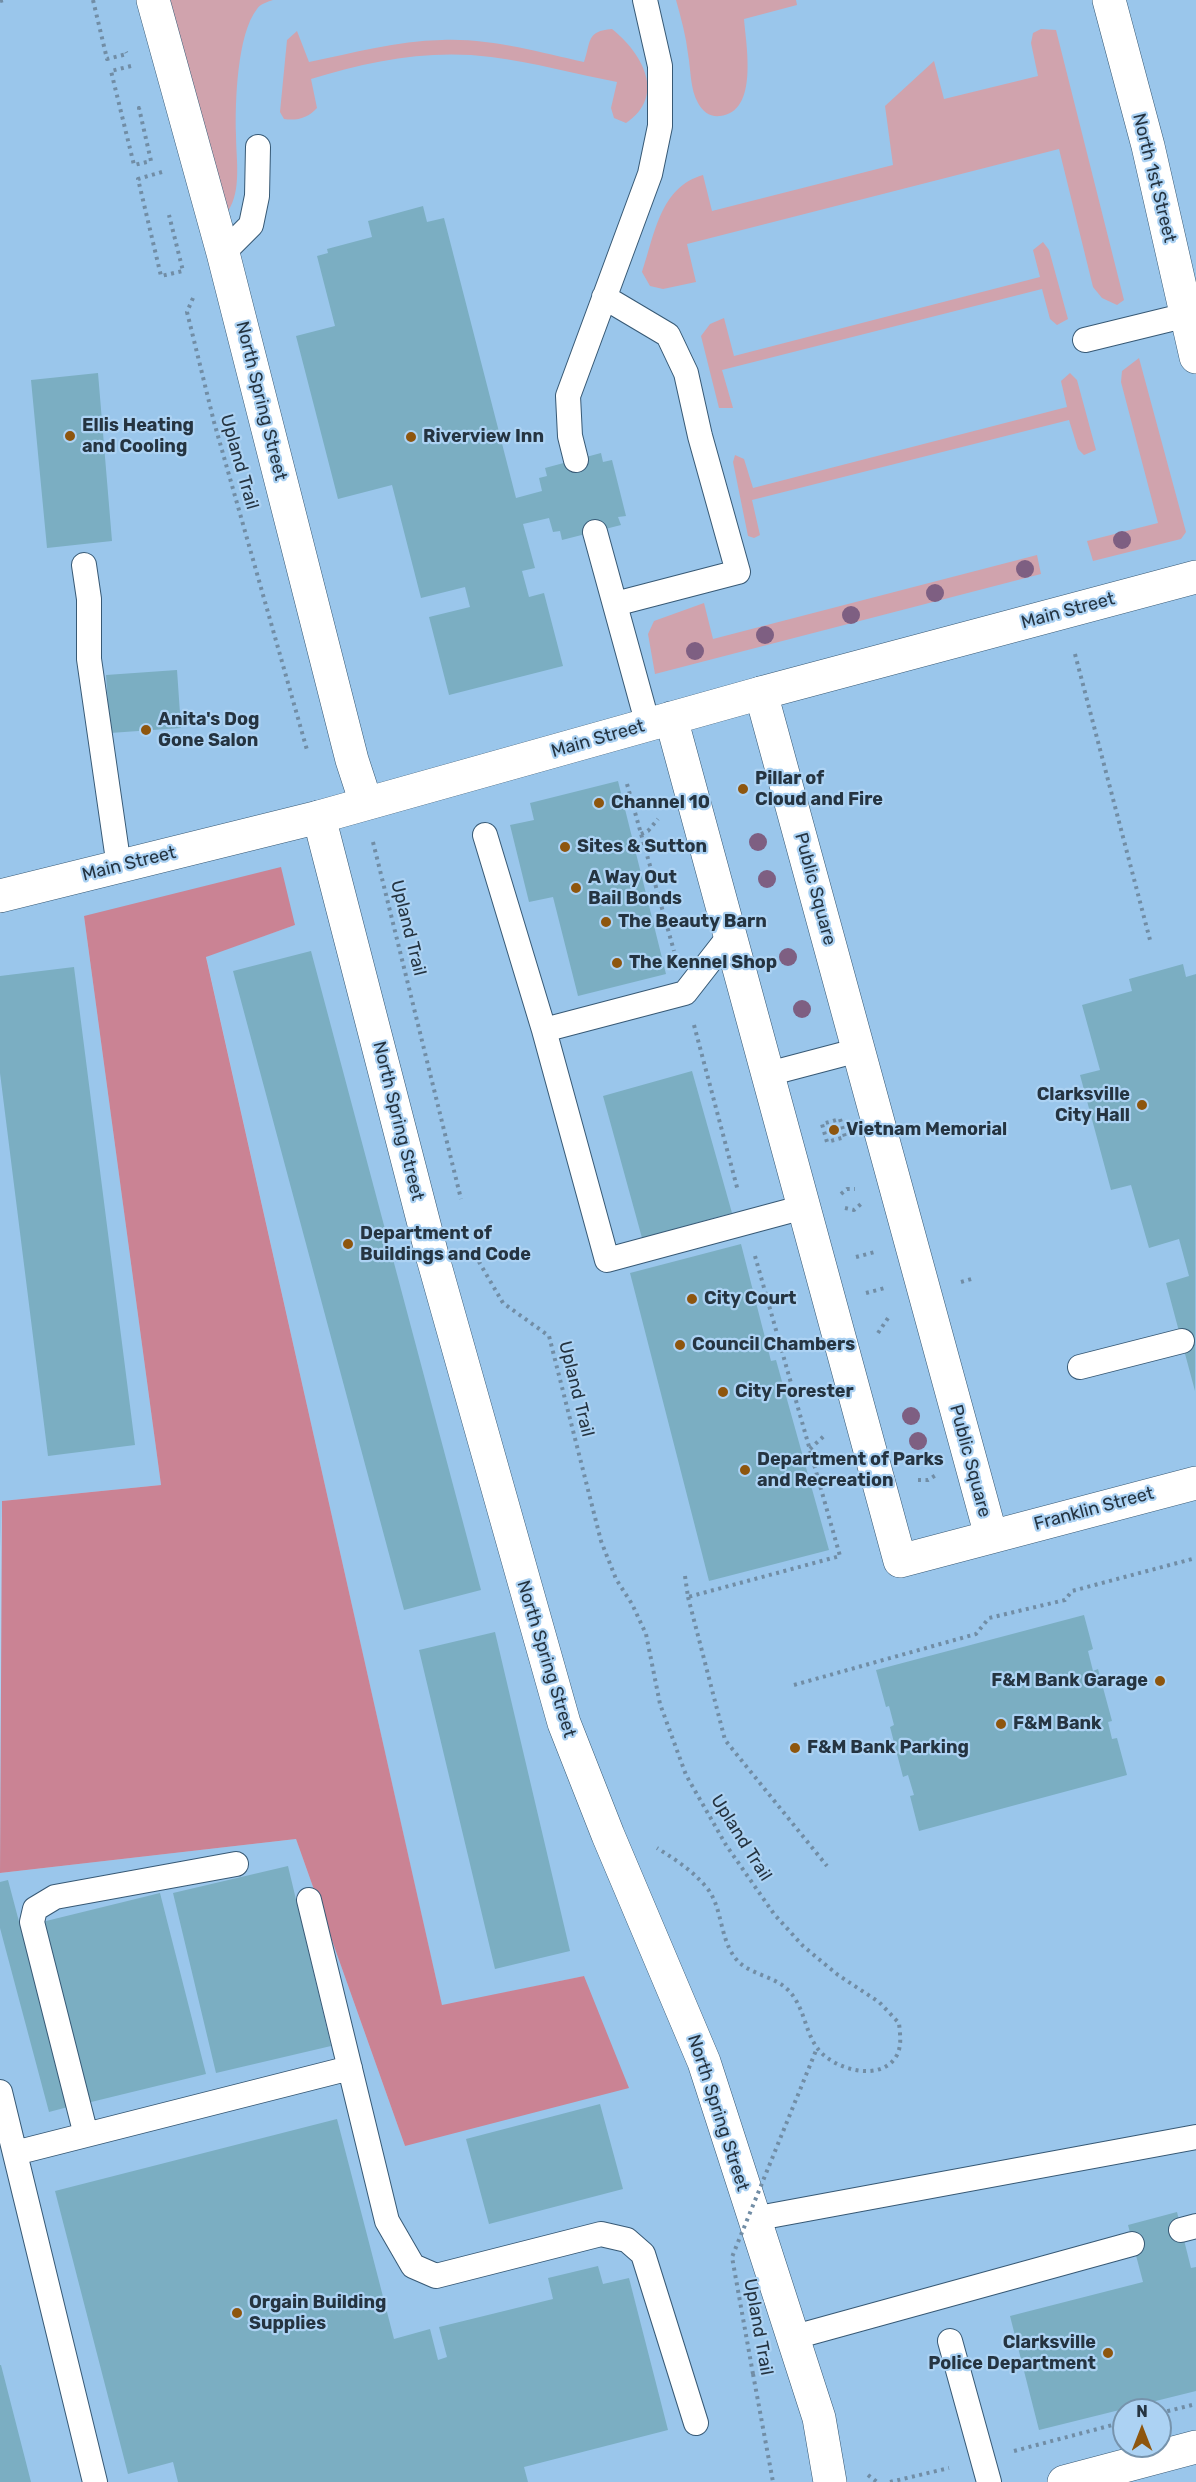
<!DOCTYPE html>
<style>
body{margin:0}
#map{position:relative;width:1196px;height:2482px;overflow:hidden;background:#acd2f3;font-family:Rubik,sans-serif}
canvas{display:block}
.north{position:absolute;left:1112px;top:2398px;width:60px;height:60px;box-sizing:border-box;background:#acd2f3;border:2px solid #7693ac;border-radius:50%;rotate:0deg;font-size:16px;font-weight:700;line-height:24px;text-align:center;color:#253441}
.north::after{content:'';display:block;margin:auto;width:21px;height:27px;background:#8e560e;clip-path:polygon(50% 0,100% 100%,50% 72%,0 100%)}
</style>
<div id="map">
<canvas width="1196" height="2482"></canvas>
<div class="north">N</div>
</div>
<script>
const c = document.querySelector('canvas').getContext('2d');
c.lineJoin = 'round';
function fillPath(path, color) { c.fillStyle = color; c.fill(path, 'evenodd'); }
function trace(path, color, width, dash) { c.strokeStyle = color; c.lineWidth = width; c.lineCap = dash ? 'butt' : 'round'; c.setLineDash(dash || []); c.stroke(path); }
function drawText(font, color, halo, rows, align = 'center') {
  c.font = font + ' Rubik,sans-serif'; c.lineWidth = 4.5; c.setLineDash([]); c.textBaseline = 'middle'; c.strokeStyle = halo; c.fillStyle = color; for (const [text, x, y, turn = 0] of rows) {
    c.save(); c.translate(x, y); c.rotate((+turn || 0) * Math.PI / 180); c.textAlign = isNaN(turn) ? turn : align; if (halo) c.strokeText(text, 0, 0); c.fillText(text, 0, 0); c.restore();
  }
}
fillPath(new Path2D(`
 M0 0H1196V2482H0V1873L296 1839 405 2146 584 1976 442 2006 206 956 295 925 84 916 161 1485 2 1501 0 1551ZM1124 2410H1160V2446H1124Z`), '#9ac6eb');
fillPath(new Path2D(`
 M169 0H273C267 2 260 4 257 9 237 34 235 103 236 135 236 159 242 190 228 211Z
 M676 0H796L797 5 744 19C746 45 759 112 720 116 710 117 703 112 698 103 690 89 691 70 688 54 686 36 681 18 676 0Z
 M612 29C642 53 667 96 626 123L614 118 611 108 617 82C575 74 533 62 491 57 430 49 369 61 311 79L317 108C308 118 297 121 284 119L280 112 287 40 297 31 309 62C353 53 397 41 442 40 490 38 538 52 584 62 591 42 586 31 612 29Z
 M1041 29 1056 30 1124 300 1117 305 1102 298 1093 287 1059 149 687 244 696 282 663 289 650 286 642 272C655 234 660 187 703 175L712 211 893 165 885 106 934 61 944 99 1038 76 1031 43 1033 33Z
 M1043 242 1049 250 1068 319 1057 325 1050 319 1042 289 722 370 733 408H719L701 336 710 324 724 318 734 356 1040 277 1033 250Z
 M1139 358 1186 532 1181 539 1093 561 1087 541 1158 523 1121 382 1122 371Z
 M1070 373 1077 380 1096 450 1084 455 1078 449 1069 420 752 500 760 535 754 538 748 536 733 462 735 455 744 459 753 488 1067 407 1061 381Z
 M1037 555 1041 574 655 674 648 634 654 621 704 603 713 639Z`), '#d0a3ad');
fillPath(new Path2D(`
 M281 867 295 925 206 957 442 2005 584 1976 629 2088 405 2146 296 1839 0 1873 2 1501 161 1485 84 916Z`), '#ca8394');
fillPath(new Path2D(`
 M423 206 427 222 444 218 516 498 542 491 539 478 547 476 545 468 601 453 603 462 612 460 626 516 618 517 621 525 562 540 560 531 553 532 549 518 523 524 535 568 522 571 529 597 544 593 563 666 449 695 429 617 470 607 465 587 421 598 392 485 338 499 296 336 335 326 317 256 328 253 327 249 372 237 368 221Z
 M98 373 112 541 47 548 31 380Z
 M177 670 181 728 110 733 106 675Z
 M618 781 666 974 578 996 553 897 529 902 510 825 534 820 530 803Z
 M311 951 481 1590 404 1610 233 971Z
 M1183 964 1186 977 1196 974 1195 1391 1166 1283 1189 1276 1179 1239 1149 1248 1131 1185 1111 1190 1080 1075 1100 1070 1082 1005 1132 991 1129 979Z
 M74 967 135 1445 48 1456 0 1073V976Z
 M692 1071 732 1213 642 1238 603 1096Z
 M741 1244 771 1361 776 1360 829 1550 709 1581 630 1273Z
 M1084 1615 1093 1649 1088 1651 1093 1671 1098 1669 1112 1721 1108 1722 1112 1739 1117 1738 1127 1775 919 1831 910 1796 914 1795 908 1775 903 1777 890 1727 894 1725 889 1706 886 1707 876 1670Z
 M495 1632 570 1951 495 1969 419 1650Z
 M288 1866 331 2046 216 2073 173 1893Z
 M8 1880 68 2107 49 2112 0 1928V1882Z
 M160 1893 206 2074 87 2103 42 1922Z
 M600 2104 623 2189 489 2224 466 2139Z
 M337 2119 394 2339 430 2329 438 2360 447 2357 439 2327 553 2299 548 2278 598 2266 603 2284 629 2278 668 2430 524 2467 528 2482H178L173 2462 128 2474 55 2191Z
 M1177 2212 1191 2268 1196 2267V2391L1039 2430 1010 2316 1143 2282 1128 2225Z
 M0 2365H1L31 2482H0Z`), '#7baec2');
const service = new Path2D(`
 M223 253 251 225 257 196 258 147
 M604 297 668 335 686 373 700 436 738 572 615 604
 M1085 340 1187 315
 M576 460 570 436 568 396 650 174 660 126V66L645 0
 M595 532 648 725
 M84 565 89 599V659L119 867
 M485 835 544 1030 607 1260 804 1207
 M544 1030 685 993 731 934
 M768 1074 859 1050
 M1080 1367 1182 1341
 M309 1900 387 2221 413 2266 436 2276 601 2234 627 2240 643 2254 696 2423
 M0 2092 95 2482
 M86 2135 32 1922 35 1909 55 1897 236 1864
 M15 2153 350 2068
 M753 2219 1196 2137
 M1181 2230 1196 2226
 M791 2338 1132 2244
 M950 2341 989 2482`);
const minor = new Path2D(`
 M153 0 223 253 352 760 366 803
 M1109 0 1148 146 1196 357
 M761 693 1196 577
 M319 817 432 1255 564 1723 608 1835 704 2062 819 2418 830 2482`);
const tertiary = new Path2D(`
 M671 718 900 1561 1196 1483
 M0 896 319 817 761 693 991 1536
 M1064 2482 1196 2447`);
trace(service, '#375975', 26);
trace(minor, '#375975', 34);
trace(tertiary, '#375975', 34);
trace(new Path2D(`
 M93 0 107 59 127 54 126 52
 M0 1 4 0
 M131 66 111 71 134 165 151 161 139 108H142
 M162 172 138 179 161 276 183 271 169 215
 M193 298 187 312 214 422 307 750
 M1075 654 1150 940
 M627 784 674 951
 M641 834 648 831 658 819
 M373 842 461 1199
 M694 1025 738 1191
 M840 1119 845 1137 827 1142 822 1124Z
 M841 1194 847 1189H855
 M845 1208 854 1210 861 1204
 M475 1255 503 1303 549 1336 601 1541 616 1579 632 1604 646 1634 660 1704 686 1775 726 1845 774 1914 803 1946 838 1975 879 2002 899 2023C900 2034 902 2045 897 2055 882 2083 834 2070 818 2049 804 2031 805 2006 787 1989 774 1976 748 1974 736 1959 719 1938 723 1908 707 1888 692 1870 676 1860 657 1848
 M856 1257 875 1252
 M961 1282 975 1278
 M866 1293 885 1288
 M878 1333 890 1315
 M810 1449 826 1434
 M918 1480H928L936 1475
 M685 1576 688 1597 840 1556 755 1256
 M688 1597 725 1740 827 1866
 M794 1685 976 1634 989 1618 1065 1600 1072 1591 1196 1558
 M753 2374 773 2482
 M1160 2413 1196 2404
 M1014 2451 1124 2422
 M868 2475 877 2482
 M890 2482 949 2468`), '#718da5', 4, [3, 4.5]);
trace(service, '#fff', 24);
trace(minor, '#fff', 33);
trace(tertiary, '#fff', 33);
trace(new Path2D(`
 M753 2374 732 2257 817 2048`), '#718da5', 4, [3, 4.5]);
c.fillStyle = '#7e5f82';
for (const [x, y] of [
 [1122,540],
 [1025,569],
 [935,593],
 [851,615],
 [765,635],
 [695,651],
 [758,842],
 [767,879],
 [788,957],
 [802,1009],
 [911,1416],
 [918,1441]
]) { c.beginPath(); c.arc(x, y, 9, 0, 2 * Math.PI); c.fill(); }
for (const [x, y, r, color] of [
 [70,436,6,"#8e560e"],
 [411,437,6,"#8e560e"],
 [146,730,6,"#8e560e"],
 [743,789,6,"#8e560e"],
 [599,803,6,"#8e560e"],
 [565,847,6,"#8e560e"],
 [576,888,6,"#8e560e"],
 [606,922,6,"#8e560e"],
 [617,963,6,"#8e560e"],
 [1142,1105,6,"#8e560e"],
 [834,1130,6,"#8e560e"],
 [348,1244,6,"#8e560e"],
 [692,1299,6,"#8e560e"],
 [680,1345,6,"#8e560e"],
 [723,1392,6,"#8e560e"],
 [745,1470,6,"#8e560e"],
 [1160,1681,6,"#8e560e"],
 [1001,1724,6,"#8e560e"],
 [795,1748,6,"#8e560e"],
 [237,2313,6,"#8e560e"],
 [1108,2353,6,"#8e560e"]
]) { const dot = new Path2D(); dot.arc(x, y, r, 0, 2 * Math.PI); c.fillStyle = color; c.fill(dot); trace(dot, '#acd2f3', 2); }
drawText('18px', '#253441', '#acd2f3', [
 ["North 1st Street",1154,178,76],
 ["North Spring Street",261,401,76],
 ["Upland Trail",239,462,74],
 ["Main Street",1068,611,-15],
 ["Main Street",598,739,-16],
 ["Main Street",129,864,-14],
 ["Public Square",815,889,75],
 ["Upland Trail",408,928,76],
 ["North Spring Street",398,1121,76],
 ["Upland Trail",576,1389,76],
 ["Public Square",970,1461,75],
 ["Franklin Street",1094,1509,-15],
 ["North Spring Street",546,1659,73],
 ["Upland Trail",741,1838,58],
 ["North Spring Street",718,2113,72],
 ["Upland Trail",758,2327,80]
]);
drawText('bold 18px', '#253441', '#acd2f3', [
 ["Ellis Heating",82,426],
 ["and Cooling",82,447],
 ["Riverview Inn",423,437],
 ["Anita's Dog",158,720],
 ["Gone Salon",158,741],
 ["Pillar of",755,779],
 ["Cloud and Fire",755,800],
 ["Channel 10",611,803],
 ["Sites & Sutton",577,847],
 ["A Way Out",588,878],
 ["Bail Bonds",588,899],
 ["The Beauty Barn",618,922],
 ["The Kennel Shop",629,963],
 ["Clarksville",1130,1095,"right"],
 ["City Hall",1130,1116,"right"],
 ["Vietnam Memorial",846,1130],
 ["Department of",360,1234],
 ["Buildings and Code",360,1255],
 ["City Court",704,1299],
 ["Council Chambers",692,1345],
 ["City Forester",735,1392],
 ["Department of Parks",757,1460],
 ["and Recreation",757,1481],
 ["F&M Bank Garage",1148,1681,"right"],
 ["F&M Bank",1013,1724],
 ["F&M Bank Parking",807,1748],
 ["Orgain Building",249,2303],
 ["Supplies",249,2324],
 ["Clarksville",1096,2343,"right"],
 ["Police Department",1096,2364,"right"]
], 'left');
</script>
